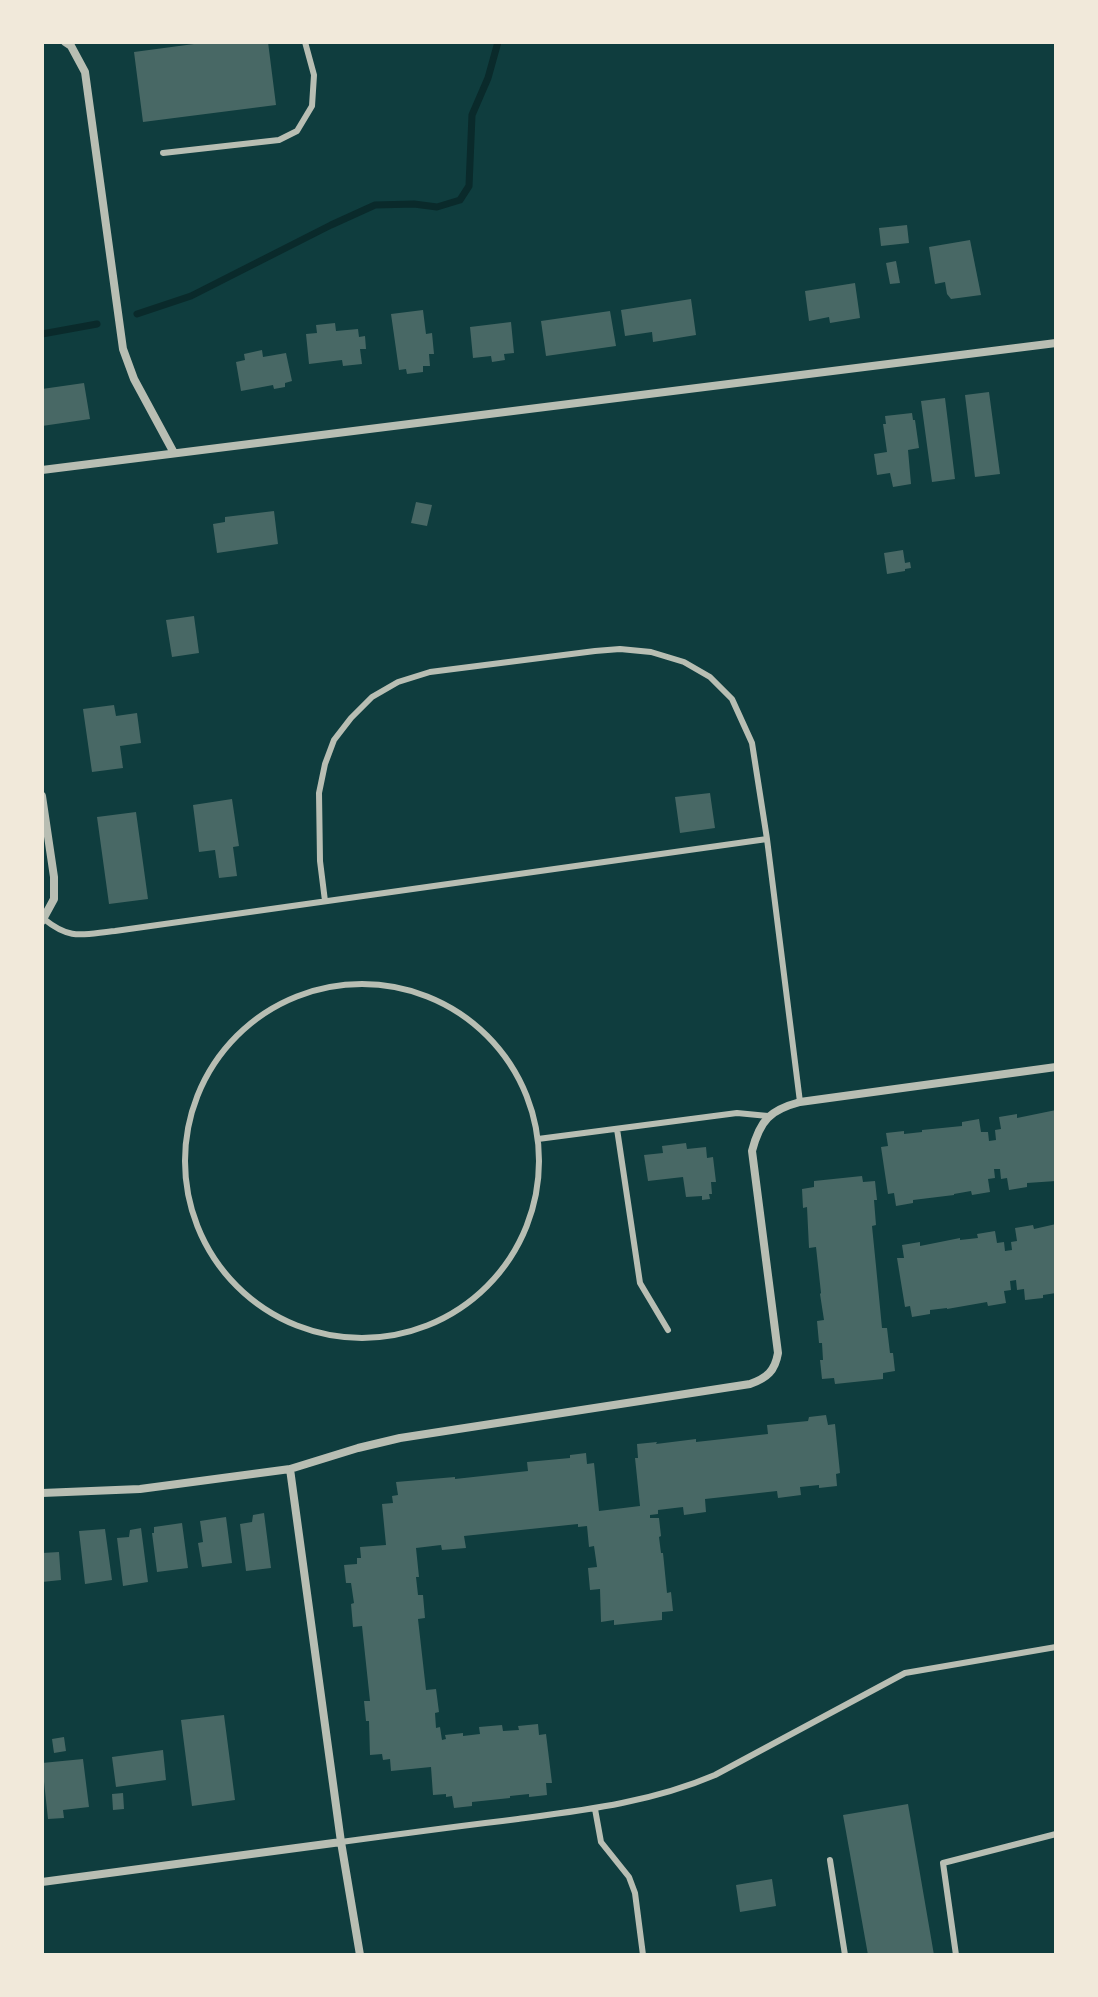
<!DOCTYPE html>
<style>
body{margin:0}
#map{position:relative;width:1098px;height:1997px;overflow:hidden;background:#0f3d3e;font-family:Figtree,sans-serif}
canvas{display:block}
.frame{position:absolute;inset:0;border:44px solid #f1e9da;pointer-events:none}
</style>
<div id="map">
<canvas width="1098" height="1997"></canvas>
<div class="frame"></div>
</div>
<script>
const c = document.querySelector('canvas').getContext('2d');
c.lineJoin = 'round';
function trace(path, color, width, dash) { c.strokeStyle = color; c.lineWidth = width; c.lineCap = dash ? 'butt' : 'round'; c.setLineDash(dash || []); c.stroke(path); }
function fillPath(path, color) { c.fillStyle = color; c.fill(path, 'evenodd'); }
trace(new Path2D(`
 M137 314 191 296 331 225 375 205 414 204 437 207 460 200 469 186 472 115 488 78 498 42
 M42 334 97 324`), '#0a2a2b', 7);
fillPath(new Path2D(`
 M209 42H268L276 105 143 122 134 52Z
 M907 225 909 243 881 246 879 228Z
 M970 240 981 295 951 299 947 294 945 282 935 284 929 247Z
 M896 261 900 283 890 284 886 263Z
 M855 283 860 318 830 323 829 317 809 321 805 291Z
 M691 299 696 335 653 342 652 332 625 336 621 310Z
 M423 310 426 334 432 333 434 354H429L430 366H423V372L407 374 406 369 399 370 391 314Z
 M610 311 616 346 546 356 541 321Z
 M511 322 514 353 504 354 505 360 492 362 491 356 473 358 470 327Z
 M335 323 336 331 358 329 359 337 365 336 366 349H360L362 364 343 366 342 360 309 364 306 334 317 333 316 325Z
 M262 350 263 357 286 353 292 381 285 383V387L274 389 273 385 241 391 236 362 245 360 244 354Z
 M84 383 90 419 42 426V389Z
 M989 392 1000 474 975 477 965 395Z
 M945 398 955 479 932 482 921 401Z
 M912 413 913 420H915L919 448 908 450 911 484 893 487 890 473 877 475 874 454 887 452 883 424H886L885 416Z
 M416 502 432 505 427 526 411 523Z
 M274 511 278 544 217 553 213 524 225 522V517Z
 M903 550 905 563 910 562 911 568 905 569V571L887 574 884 553Z
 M194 616 199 653 172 657 166 620Z
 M114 705 116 716 137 713 141 743 120 746 123 768 92 772 83 709Z
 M710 793 715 828 680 833 675 797Z
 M232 799 239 846 233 847 237 876 219 878 215 850 199 852 193 805Z
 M136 812 148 899 109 904 97 817Z
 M1056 1110V1181L1027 1183V1187L1009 1190 1007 1178 1001 1179 1000 1169H994L995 1178 988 1179 990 1192 972 1195 971 1191 954 1194V1195L913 1200V1203L896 1206 894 1193 888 1194 881 1147 888 1146 886 1133 904 1131V1134L922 1132V1130L962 1126V1122L979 1119 981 1132H988L989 1141 996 1140 995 1130 1001 1129 999 1117 1017 1114V1118Z
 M686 1143 687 1149 706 1147 707 1158 713 1157 716 1182H711L712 1194H709L710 1199 702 1200V1196L686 1197 683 1177 648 1181 644 1155 663 1153 662 1146Z
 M862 1176 863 1182 875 1181 877 1200H874L876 1225 872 1226 876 1266 882 1328H887L890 1353H893L895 1371 883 1373V1379L835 1384 834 1378 822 1379 820 1360H823L822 1343H819L817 1321 824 1320 820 1294 821 1293 816 1247 809 1248 807 1207 803 1208 802 1189 814 1187V1181Z
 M1056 1224V1293L1043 1295V1298L1025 1300 1024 1289 1017 1290 1016 1280 1010 1281 1011 1290 1004 1291 1006 1303 988 1306 987 1302 947 1309V1308L930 1310V1314L912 1317 910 1306 905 1307 897 1258H904L902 1245 920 1242V1246L960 1238V1240L978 1238 977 1234 995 1231 997 1243 1004 1242 1005 1251 1012 1250 1011 1242 1017 1241 1015 1228 1033 1225 1034 1229Z
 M826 1415 828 1425 835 1424 840 1473 836 1474 837 1486 819 1488V1485L800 1487 801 1495 778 1498 777 1491 705 1499 706 1512 684 1515 683 1507 658 1510V1514L650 1515V1518H659L661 1536 659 1537 661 1553H663L667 1593 671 1592 673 1611 662 1612V1620L614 1625V1620L601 1622 600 1589 590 1590 588 1568 597 1567 594 1546 589 1547 587 1526 578 1527V1524L464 1536 466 1548 442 1550 441 1545 416 1548 419 1577H416L418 1595H423L425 1618 418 1619 426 1690 436 1689 439 1712 435 1713 436 1728 440 1727 442 1740 446 1739 445 1735 463 1733V1736L480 1734 479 1727 502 1725 503 1731 519 1730 518 1726 538 1724 539 1735 546 1734 552 1783H546L547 1795 529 1797V1794L510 1796V1798L472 1802V1806L454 1808 452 1796 446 1797V1794L433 1795 431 1767 391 1771 390 1759 383 1760 382 1754 370 1755 369 1721H366L364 1701H370L362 1626 353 1627 351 1604 354 1603 351 1583H346L344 1565 357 1564V1558H361L360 1547 386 1545 382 1504 393 1503 392 1496 398 1495 396 1482 455 1477V1479L528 1471 527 1462 570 1458V1455L586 1453 587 1464 594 1463 599 1511 640 1506 635 1458H638L637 1444 657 1442 656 1444 696 1439V1442L768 1434 767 1425 808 1421 809 1417Z
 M264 1513 271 1568 246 1571 240 1524 252 1522 253 1515Z
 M226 1517 232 1563 202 1567 198 1543 203 1542 200 1521Z
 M182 1523 188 1568 157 1572 152 1533H154V1527Z
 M141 1528 148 1582 123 1586 117 1538 129 1537 130 1530Z
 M105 1529 112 1580 85 1584 79 1531Z
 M59 1552 61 1580 42 1582V1553Z
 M224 1715 235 1800 192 1806 181 1720Z
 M64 1737 66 1751 54 1753 52 1739Z
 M163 1750 166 1780 116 1787 112 1757Z
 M83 1759 89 1807 63 1810 64 1818 48 1819 42 1763Z
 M123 1793 124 1809 113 1810 112 1794Z
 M908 1804 934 1955H868L843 1815Z
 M772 1879 776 1906 740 1912 736 1885Z`), '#486865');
trace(new Path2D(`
 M163 153 279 140 297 131 312 106 314 75 305 42
 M325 901 320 861 319 793 325 764 334 740 351 718 372 697 398 682 430 672 595 651 620 649 651 652 684 662 710 677 732 699 752 743 767 839 800 1102
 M44 919C71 941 83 934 115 931L767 839
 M185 1161a177 177 0 1 1 354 0a177 177 0 1 1-354 0Z
 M617 1129 640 1283 668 1330
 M538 1139 737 1113 768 1116
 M595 1809 601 1842 629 1877 635 1893 643 1955
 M341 1842C400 1834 459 1826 518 1819 586 1810 652 1802 715 1775L905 1673 1056 1647
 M830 1860 845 1955
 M956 1955 943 1863 1056 1834`), '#b8beb3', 6);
trace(new Path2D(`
 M65 42 71 46 85 72 123 349 134 379 174 453
 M42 470 1056 343
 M42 796 54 877V899L42 921
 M290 1469 341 1842 360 1955
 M42 1493 140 1489 290 1469 358 1448 400 1438 750 1384C767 1378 775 1371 778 1353L752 1151C760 1120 770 1110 800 1102L1056 1067
 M42 1882 341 1842`), '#b8beb3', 8);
</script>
